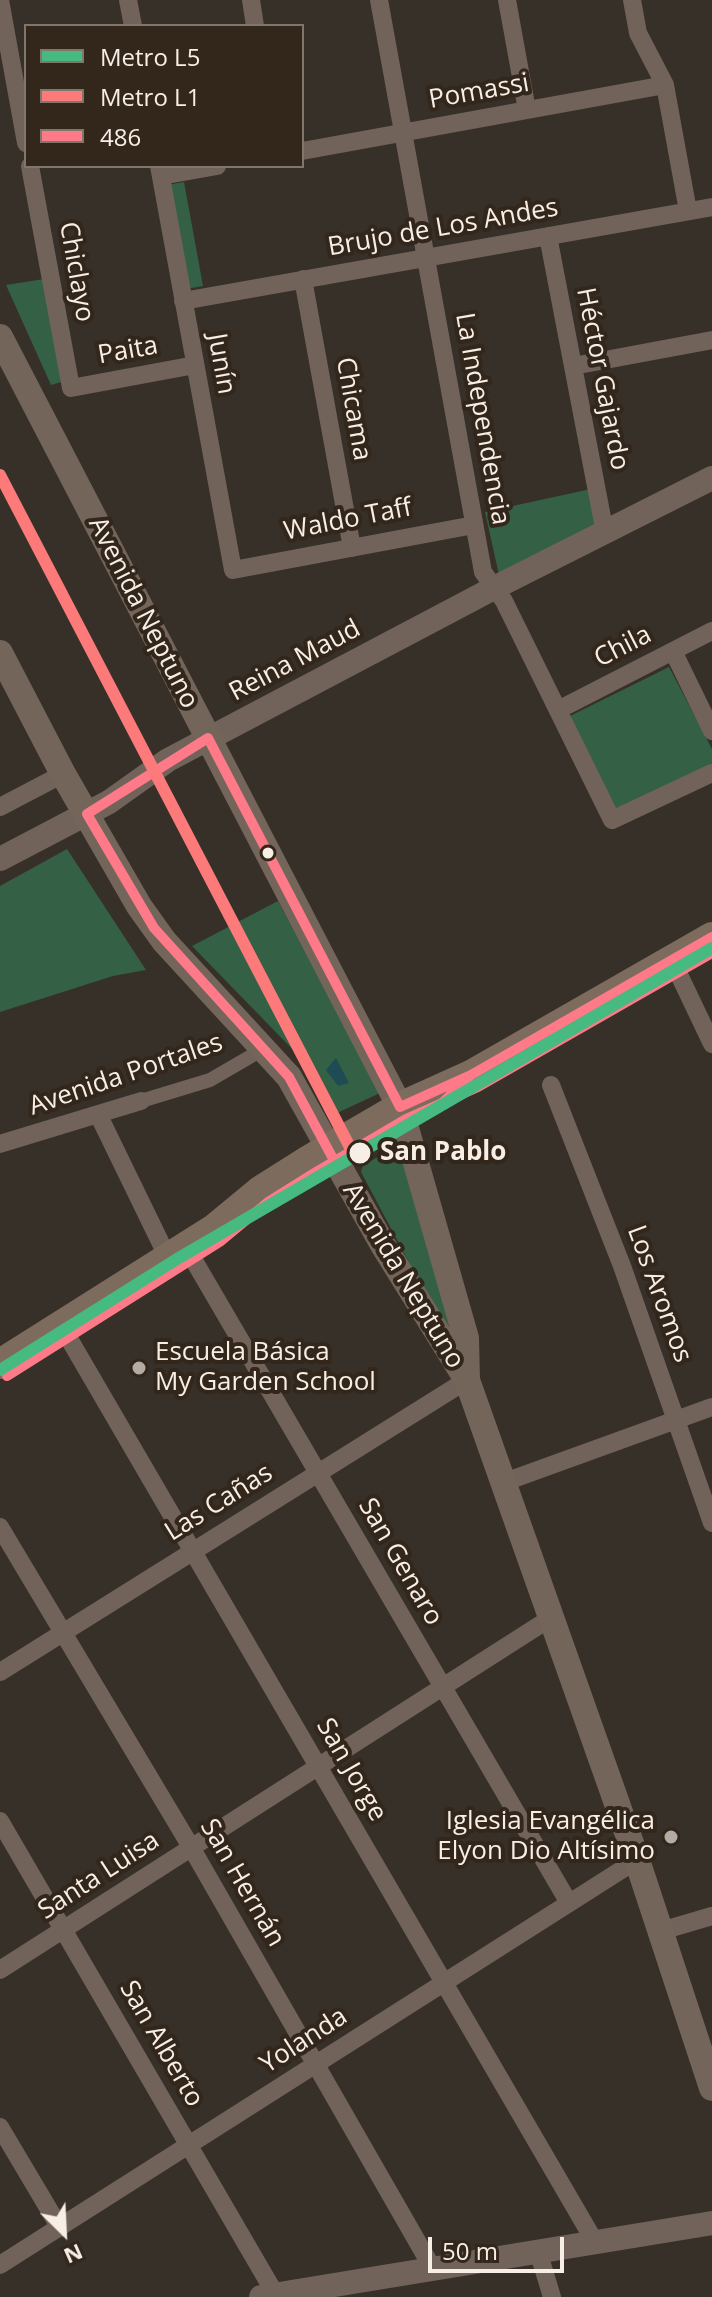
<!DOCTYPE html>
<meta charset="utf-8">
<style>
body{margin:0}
#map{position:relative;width:712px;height:2297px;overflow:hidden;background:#373029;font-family:"Open Sans",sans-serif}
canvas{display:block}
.legend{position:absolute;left:24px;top:24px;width:280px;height:144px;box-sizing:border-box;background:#33261a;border:2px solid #81766c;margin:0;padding:10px 14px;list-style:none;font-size:24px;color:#f7eee6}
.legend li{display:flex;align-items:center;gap:16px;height:40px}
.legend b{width:40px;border:2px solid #81766c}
.north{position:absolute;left:24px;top:2193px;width:80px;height:80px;-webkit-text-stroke:6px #33261a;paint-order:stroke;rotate:156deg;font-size:22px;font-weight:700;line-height:32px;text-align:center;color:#f7eee6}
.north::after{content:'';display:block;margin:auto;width:28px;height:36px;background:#f7eee6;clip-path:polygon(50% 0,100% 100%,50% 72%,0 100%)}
.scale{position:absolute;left:428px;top:2237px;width:136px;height:36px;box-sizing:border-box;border:4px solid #f7eee6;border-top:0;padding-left:10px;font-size:24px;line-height:28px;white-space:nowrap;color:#f7eee6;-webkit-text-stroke:6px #33261a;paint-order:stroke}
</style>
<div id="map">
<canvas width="712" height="2297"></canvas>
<ul class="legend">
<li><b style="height:10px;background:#46ba80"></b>Metro L5</li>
<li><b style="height:10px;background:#fc7a7a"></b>Metro L1</li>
<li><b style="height:10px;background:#fe7a88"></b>486</li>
</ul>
<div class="north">N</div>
<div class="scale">50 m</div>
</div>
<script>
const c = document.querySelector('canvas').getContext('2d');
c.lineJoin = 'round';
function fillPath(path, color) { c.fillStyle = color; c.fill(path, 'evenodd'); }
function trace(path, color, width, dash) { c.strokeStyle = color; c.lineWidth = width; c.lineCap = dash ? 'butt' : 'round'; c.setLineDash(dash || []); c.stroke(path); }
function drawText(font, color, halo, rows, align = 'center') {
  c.font = font + ' "Open Sans",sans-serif'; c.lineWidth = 8; c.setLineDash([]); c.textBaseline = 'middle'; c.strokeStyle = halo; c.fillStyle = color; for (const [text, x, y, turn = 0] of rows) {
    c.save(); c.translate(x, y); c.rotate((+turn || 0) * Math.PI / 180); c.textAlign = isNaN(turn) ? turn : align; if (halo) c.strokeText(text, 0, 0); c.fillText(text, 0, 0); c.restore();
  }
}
fillPath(new Path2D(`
 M184 182 203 286 186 289 167 185Z
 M44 279 61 382 51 385 6 285Z
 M591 489 599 524 499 575 485 512Z
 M669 667 712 749V767L617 811 570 716Z
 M67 849 146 970 113 976 0 1012V886Z
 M278 901 380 1093 337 1113 300 1057 192 946Z
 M393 1149 399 1150 464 1366 361 1172 363 1165Z`), '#346045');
fillPath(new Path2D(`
 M336 1058 349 1083 338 1086 326 1070Z`), '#1f4b55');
trace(new Path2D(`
 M141 1101 210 1080 265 1048`), '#716359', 14);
trace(new Path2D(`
 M0 0 26 143
 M128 0 133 26
 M251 0 255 26
 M379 0 483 572 504 601 612 820 712 773
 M507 0 527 110
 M632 0 638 33 665 85 688 211
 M302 151 665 85
 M30 166 71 388 195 365
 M159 166 233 570 474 525
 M161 176 217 166
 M548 236 605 533
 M303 279 352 548
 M183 301 712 207
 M573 366 712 340
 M673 651 712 731
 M558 710 712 631
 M0 807 63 774
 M672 960 712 1044
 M551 1085 622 1266 712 1523
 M98 1114 168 1258
 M0 1144 141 1101
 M186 1247 569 1903
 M61 1325 595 2242
 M502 1483 712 1407
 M0 1527 191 1847 433 2269
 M0 1672 467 1380
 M0 1821 277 2297
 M661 1931 712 1916
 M0 1970 549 1619
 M0 2127 60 2228
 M538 2251 552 2297
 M0 2265 637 1860`), '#716359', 18);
trace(new Path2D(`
 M0 859 109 802 168 760 494 588 712 478
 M261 2297 712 2223`), '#716359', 24);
trace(new Path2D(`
 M0 337 400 1107 466 1338 467 1380
 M0 653 63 774 139 906 164 941 289 1077 383 1245 467 1380 637 1860 712 2088`), '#736559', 26);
trace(new Path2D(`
 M0 1364 214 1229 260 1191 309 1160 400 1107 471 1075 712 937`), '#7d6c5e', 30);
trace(new Path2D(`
 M208 738 400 1107 471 1075 442 1103 337 1166 289 1077 154 928 87 814Z
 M471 1075 712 937`), '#fe7a88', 10);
trace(new Path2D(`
 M7 1376 221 1241 268 1202 316 1172 406 1119 478 1087 712 953`), '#fe7a88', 10);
trace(new Path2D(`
 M0 1370 177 1259 712 948`), '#46ba80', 12);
trace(new Path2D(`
 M0 475 353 1153`), '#fc7a7a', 12);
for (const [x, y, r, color] of [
 [268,853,7,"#f7eee6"],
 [360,1153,12,"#f7eee6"],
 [139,1368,8,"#b4aca4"],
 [671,1837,8,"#b4aca4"]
]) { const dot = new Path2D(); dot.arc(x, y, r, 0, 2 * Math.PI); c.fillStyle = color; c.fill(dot); trace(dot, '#33261a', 3); }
drawText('26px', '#f7eee6', '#33261a', [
 ["Pomassi",479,92,-10],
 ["Brujo de Los Andes",443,228,-10],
 ["Chiclayo",76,272,80],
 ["Paita",128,351,-10],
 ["Junín",221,364,80],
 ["Héctor Gajardo",602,379,79],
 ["Chicama",353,409,80],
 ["La Independencia",482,419,80],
 ["Waldo Taff",348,520,-11],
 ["Avenida Neptuno",143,613,63],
 ["Chila",623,647,-27],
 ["Reina Maud",295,661,-28],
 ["Avenida Portales",126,1075,-19],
 ["Avenida Neptuno",403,1276,59],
 ["Los Aromos",659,1294,70],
 ["Las Cañas",219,1503,-32],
 ["San Genaro",400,1562,60],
 ["San Jorge",351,1770,60],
 ["Santa Luisa",99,1876,-33],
 ["San Hernán",242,1883,60],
 ["Yolanda",304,2041,-33],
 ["San Alberto",161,2044,60]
]);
drawText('bold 26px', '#f7eee6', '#33261a', [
 ["San Pablo",380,1153]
], 'left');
drawText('26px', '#f7eee6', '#33261a', [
 ["Escuela Básica",155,1353],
 ["My Garden School",155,1383],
 ["Iglesia Evangélica",655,1822,"right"],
 ["Elyon Dio Altísimo",655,1852,"right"]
], 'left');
</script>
